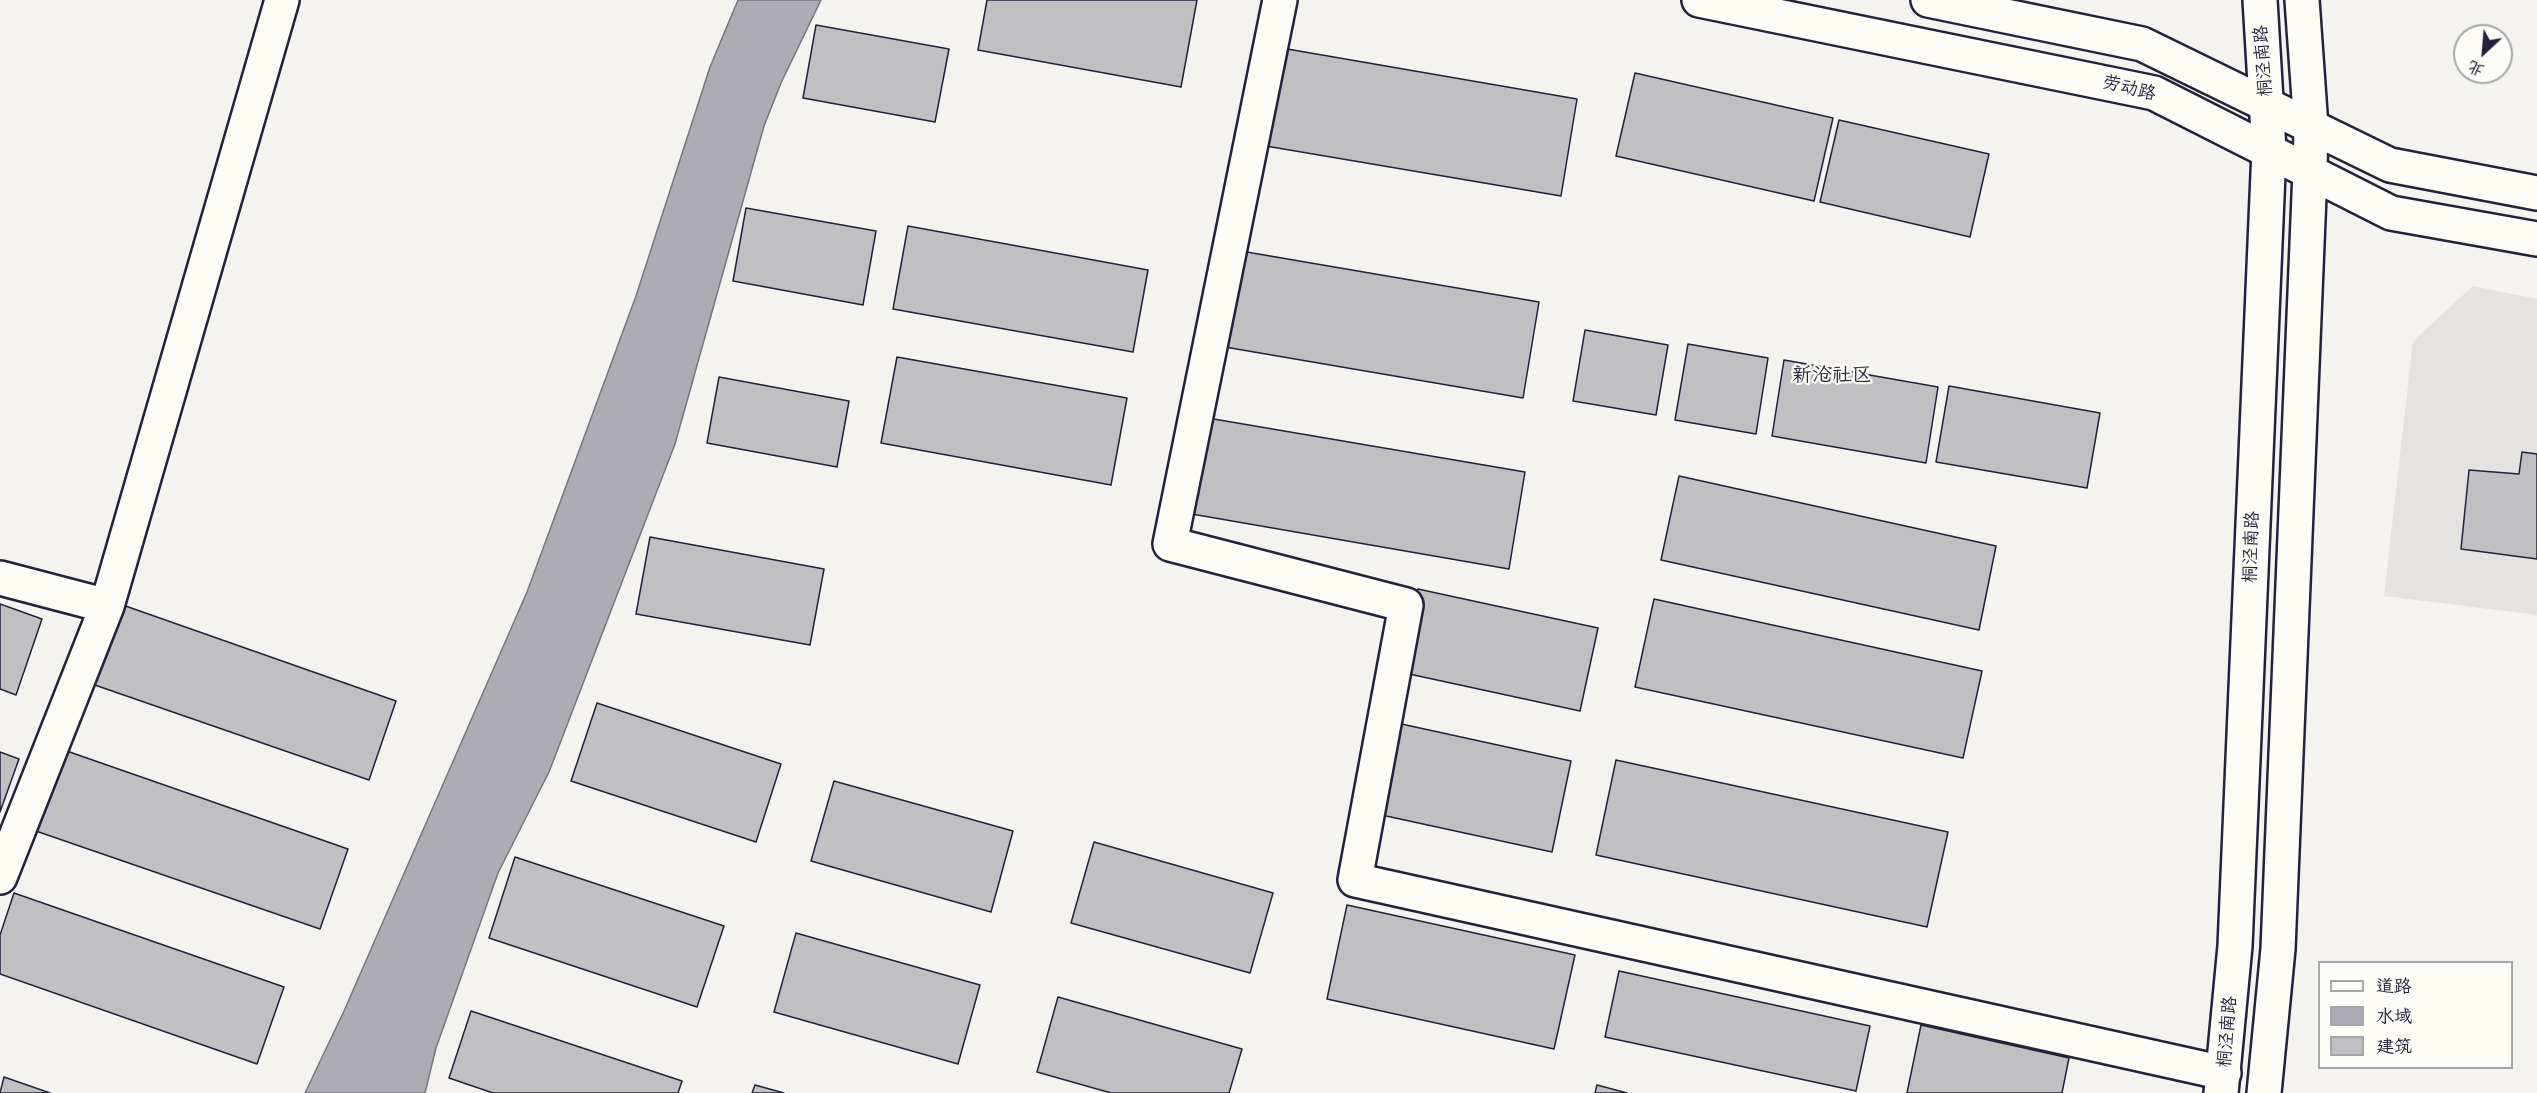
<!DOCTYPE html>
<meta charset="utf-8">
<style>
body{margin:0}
#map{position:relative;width:2537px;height:1093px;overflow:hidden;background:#f4f3ef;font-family:Sriracha,"LXGW WenKai TC",sans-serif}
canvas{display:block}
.legend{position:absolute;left:2318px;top:961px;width:195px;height:108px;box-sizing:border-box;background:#fdfcf7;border:2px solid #a5a5ac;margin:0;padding:8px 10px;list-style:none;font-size:18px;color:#22223b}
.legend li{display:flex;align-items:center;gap:12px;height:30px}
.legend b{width:30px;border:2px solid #a5a5ac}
.north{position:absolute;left:2453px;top:24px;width:60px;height:60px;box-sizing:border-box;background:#fdfcf7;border:2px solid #a5a5ac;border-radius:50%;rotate:206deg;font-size:16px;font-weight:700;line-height:24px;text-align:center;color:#22223b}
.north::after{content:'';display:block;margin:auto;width:21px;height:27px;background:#22223b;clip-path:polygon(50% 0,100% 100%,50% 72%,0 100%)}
</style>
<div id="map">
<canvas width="2537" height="1093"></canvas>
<ul class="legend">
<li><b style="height:8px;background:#fdfcf7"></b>道路</li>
<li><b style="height:16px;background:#acacb2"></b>水域</li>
<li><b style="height:16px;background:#c0bfc2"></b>建筑</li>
</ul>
<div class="north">北</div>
</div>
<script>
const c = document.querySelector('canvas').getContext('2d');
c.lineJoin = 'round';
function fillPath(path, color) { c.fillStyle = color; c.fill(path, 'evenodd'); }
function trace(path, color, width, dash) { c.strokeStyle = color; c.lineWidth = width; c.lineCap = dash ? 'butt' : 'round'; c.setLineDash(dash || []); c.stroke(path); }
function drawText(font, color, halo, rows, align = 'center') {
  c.font = font + ' Sriracha,"LXGW WenKai TC",sans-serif'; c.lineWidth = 4.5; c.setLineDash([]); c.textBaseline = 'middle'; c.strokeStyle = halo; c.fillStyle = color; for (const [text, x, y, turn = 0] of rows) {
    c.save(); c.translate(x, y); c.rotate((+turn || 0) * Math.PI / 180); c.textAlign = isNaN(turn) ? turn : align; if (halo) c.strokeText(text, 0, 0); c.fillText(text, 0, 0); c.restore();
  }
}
fillPath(new Path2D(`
 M2473 286 2537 299V615L2384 596 2413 341Z`), '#e4e3e2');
const water = new Path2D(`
 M738 0H821L781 83 764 126 675 444 549 772 498 873 436 1048 425 1093H305L344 1011 527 592 636 296 710 67Z`);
fillPath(water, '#acacb2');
trace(water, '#757582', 1.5);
const building = new Path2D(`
 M987 0H1197L1181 87 978 50Z
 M816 25 949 49 935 122 803 98Z
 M1270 46 1577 99 1561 196 1254 144Z
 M1635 73 1833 118 1814 201 1616 156Z
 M1839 120 1989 154 1970 237 1820 202Z
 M746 208 876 231 863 305 733 281Z
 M908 226 1148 270 1133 352 893 309Z
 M1235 250 1539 302 1523 398 1219 346Z
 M1585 330 1668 345 1656 415 1573 401Z
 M1688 344 1768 358 1756 434 1675 420Z
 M897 357 1127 398 1111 485 881 443Z
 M1784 360 1938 387 1926 463 1772 436Z
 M719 377 849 401 837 467 707 443Z
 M1949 386 2100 413 2087 488 1936 462Z
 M1202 417 1525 472 1509 569 1186 513Z
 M2522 452 2537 454V559L2461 549 2469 470 2519 474Z
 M1679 476 1996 546 1979 630 1661 560Z
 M650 537 824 569 810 645 636 614Z
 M1418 589 1598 628 1580 711 1400 672Z
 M1654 599 1982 671 1963 758 1635 687Z
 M117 603 396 701 369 780 89 683Z
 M0 604 42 619 16 695 0 689Z
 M597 703 781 764 756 842 571 781Z
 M1397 723 1571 761 1552 852 1377 814Z
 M61 749 348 849 320 929 33 830Z
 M0 752 19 759 0 812Z
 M1616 760 1948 832 1927 927 1596 855Z
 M834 781 1013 831 991 912 811 861Z
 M1094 842 1273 893 1250 973 1071 923Z
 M515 857 724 926 697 1007 489 938Z
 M14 893 284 987 257 1064 0 974V935Z
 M1347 905 1575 955 1554 1049 1327 999Z
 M796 933 980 985 958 1064 774 1012Z
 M1619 971 1870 1026 1856 1091 1605 1037Z
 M1058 997 1242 1049 1229 1093H1111L1037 1072Z
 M471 1011 682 1081 678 1093H493L449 1078Z
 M1921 1025 2069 1058 2062 1093H1907Z
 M4 1077 50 1093H0Z
 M755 1085 784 1093H752Z
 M1597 1085 1627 1093H1595Z`);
fillPath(building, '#c0bfc2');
trace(building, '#22223b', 1.5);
const minor = new Path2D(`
 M1280 0 1170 544 1406 605 1355 880 2224 1073
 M0 578 107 606
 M0 877 107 606 282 0`);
const secondary = new Path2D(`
 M1699 0 2154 93 2391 213 2537 239
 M1928 0 2142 44 2390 165 2537 193`);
const primary = new Path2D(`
 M2221 1093 2235 946 2269 150 2260 0
 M2264 1093 2278 949 2310 171 2311 127 2302 0`);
trace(minor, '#22223b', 38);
trace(secondary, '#22223b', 38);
trace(primary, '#22223b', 38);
trace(minor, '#fdfcf7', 33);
trace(secondary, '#fdfcf7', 33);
trace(primary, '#fdfcf7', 33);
drawText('18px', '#22223b', '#fdfcf7', [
 ["桐泾南路",2264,61,-94],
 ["劳动路",2129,89,14],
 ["桐泾南路",2252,547,-88],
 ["桐泾南路",2228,1032,-85]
]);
drawText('20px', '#22223b', '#fdfcf7', [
 ["新沧社区",1832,376]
]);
</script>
